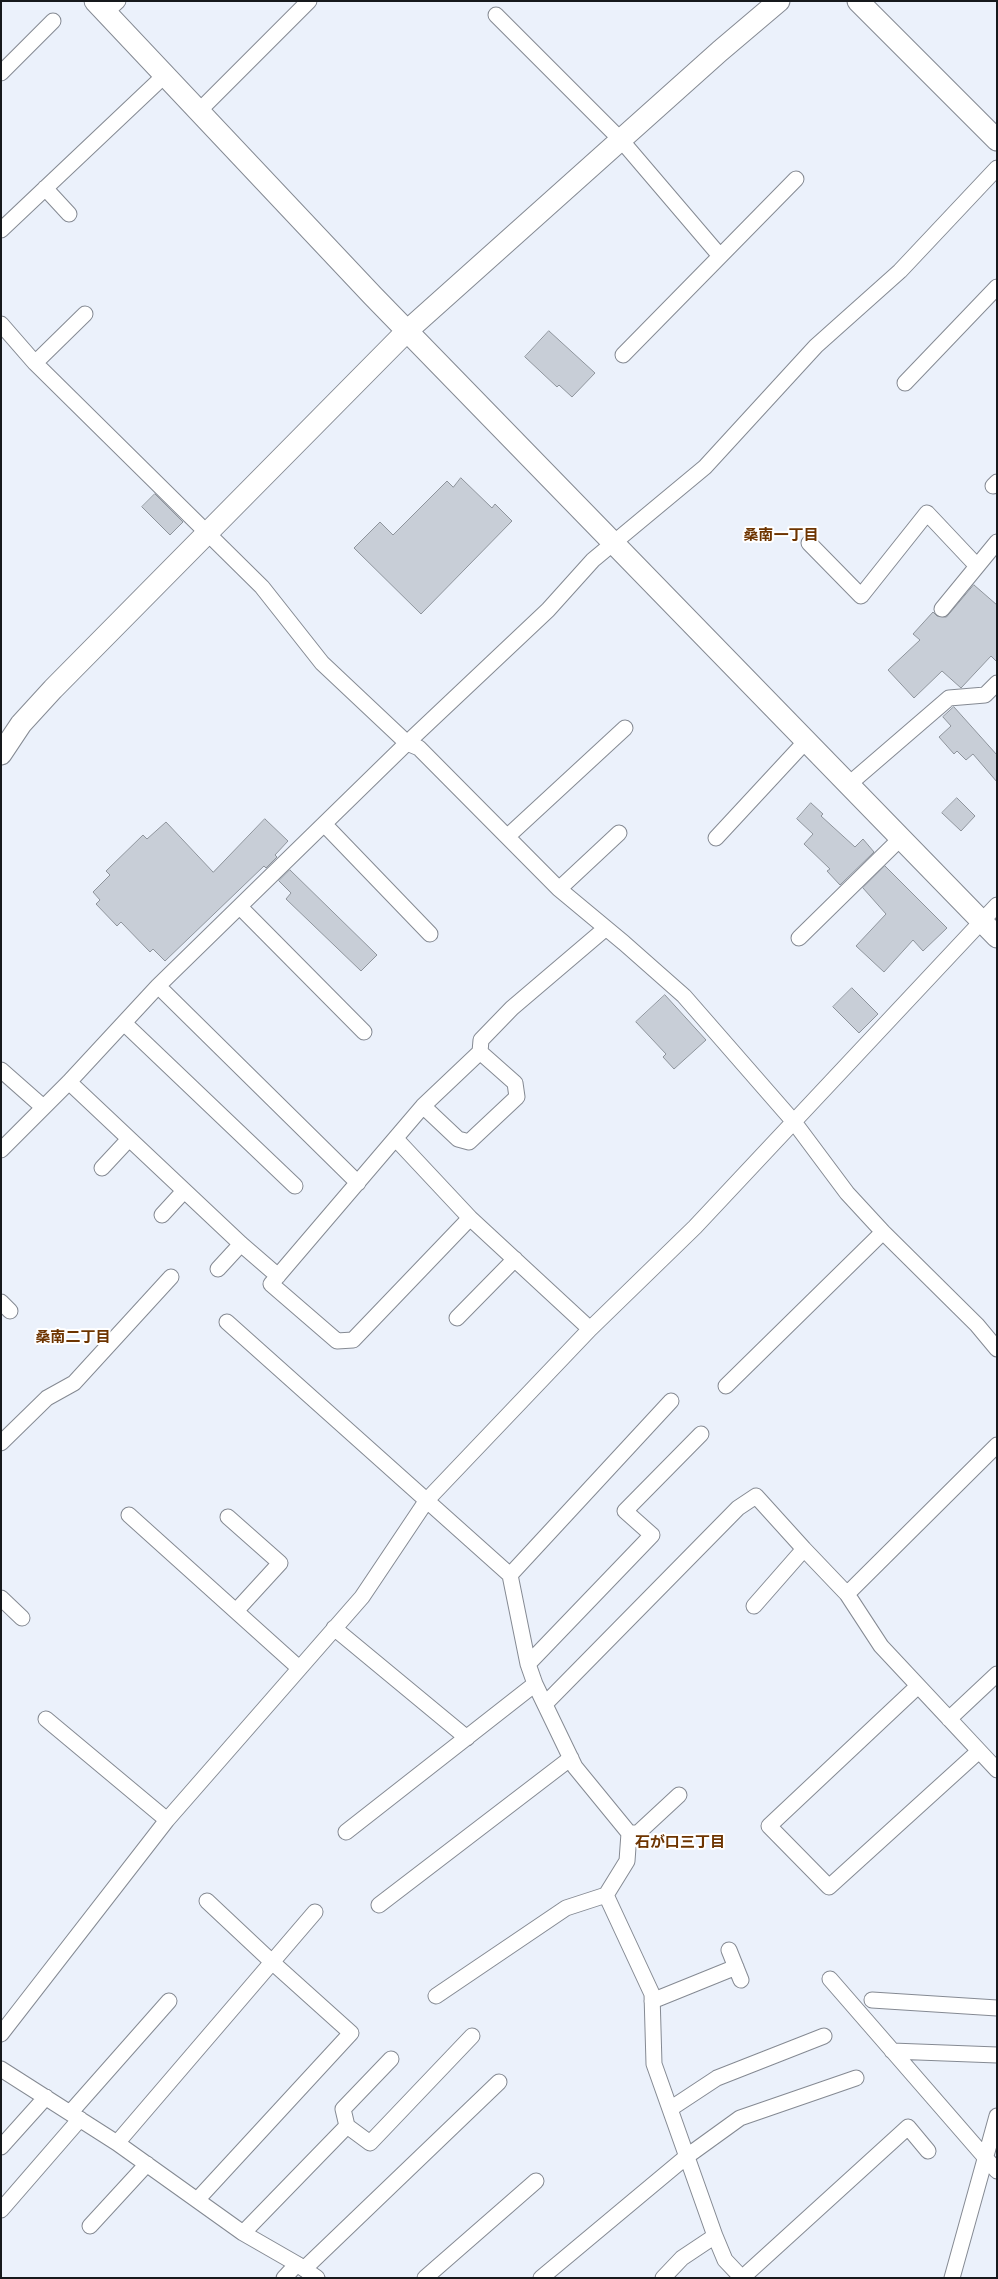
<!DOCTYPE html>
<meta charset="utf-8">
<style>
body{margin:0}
#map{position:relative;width:998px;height:2279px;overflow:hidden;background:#ebf1fb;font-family:"PT Sans",sans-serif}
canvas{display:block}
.frame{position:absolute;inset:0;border:2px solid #16191c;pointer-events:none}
</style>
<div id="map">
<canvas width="998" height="2279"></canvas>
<div class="frame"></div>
</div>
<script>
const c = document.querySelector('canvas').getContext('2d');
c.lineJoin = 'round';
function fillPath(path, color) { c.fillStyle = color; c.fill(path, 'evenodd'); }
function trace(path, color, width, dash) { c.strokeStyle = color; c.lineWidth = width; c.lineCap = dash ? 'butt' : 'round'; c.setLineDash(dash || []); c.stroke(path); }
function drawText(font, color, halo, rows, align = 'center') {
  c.font = font + ' "PT Sans","Noto Sans JP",sans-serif'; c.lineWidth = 4; c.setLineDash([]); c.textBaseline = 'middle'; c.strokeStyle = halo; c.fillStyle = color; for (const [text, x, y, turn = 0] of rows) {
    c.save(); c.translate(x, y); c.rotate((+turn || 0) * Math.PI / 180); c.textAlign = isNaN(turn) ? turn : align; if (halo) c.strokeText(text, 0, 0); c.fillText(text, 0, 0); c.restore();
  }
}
const building = new Path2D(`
 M549 331 595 373 572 397 559 385 557 387 525 357Z
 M461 478 492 508 495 504 512 521 421 614 354 548 380 522 393 535 447 481 453 487Z
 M155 494 183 522 170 535 142 507Z
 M974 585 997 605V662L991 656 961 688 942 671 914 698 888 670 920 640 913 634 933 612 937 616 946 617Z
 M954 707 997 755V782L973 754 966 760 957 751 954 754 939 737 951 726 943 717Z
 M957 798 975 816 961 831 942 813Z
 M811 803 823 814 821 816 855 847 863 839 874 852 840 885 827 871 830 869 804 844 813 834 797 819Z
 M265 819 288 841 275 855 277 857 266 868 264 866 165 961 153 949 150 952 121 922 117 926 96 904 100 900 93 892 110 875 106 871 143 835 147 839 166 822 213 872Z
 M885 866 947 928 923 951 913 940 884 972 856 946 886 914 863 888Z
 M290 870 377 955 361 971 286 899 291 893 279 881Z
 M852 988 878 1014 859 1033 833 1007Z
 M665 995 706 1040 674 1069 663 1057 666 1054 636 1022Z`);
fillPath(building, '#c8ced7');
trace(building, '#8e949c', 1);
const street = new Path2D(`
 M106 12 118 1
 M496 15 621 140 720 256
 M1 73 53 21
 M199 111 309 1
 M45 188 69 214
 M1 230 165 75
 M1 324 35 363 262 587 322 663 407 743 419 748 559 889 624 943 684 996 794 1122 847 1193 883 1232 977 1325 997 1349
 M623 355 796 179
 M35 363 85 314
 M905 383 997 287
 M993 486 997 482
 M809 543 861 596 927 513 977 566
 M942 609 997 542
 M848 785 949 698 985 695 997 683
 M325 825 430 934
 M508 836 625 728
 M716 838 806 741
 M559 889 619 833
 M240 907 364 1032
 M799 938 901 838
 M158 986 358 1183
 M124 1023 295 1186
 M1 1070 43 1107
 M69 1082 241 1244 278 1276
 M423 1106 458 1139 469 1142 517 1097 515 1083 480 1052
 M396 1139 470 1218 590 1329
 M1 1150 69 1082 158 986 407 743 548 610 593 560 705 467 816 346 900 271 997 168
 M102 1168 129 1139
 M162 1215 184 1191
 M470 1218 353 1340 337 1341 271 1284 423 1106 480 1052 481 1040 512 1008 606 928
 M218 1269 241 1244
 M1 1302 10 1311
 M457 1318 515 1259
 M227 1322 510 1575 528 1664 535 1684 575 1767 629 1833 627 1861 606 1895 652 1994 654 2064 715 2236 682 2258 663 2278
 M726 1386 883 1232
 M1 1443 47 1398 74 1383 171 1277
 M129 1515 299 1668
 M228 1517 280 1563 236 1611
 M510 1575 671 1401
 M847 1594 997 1445
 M1 1598 22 1618
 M754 1606 804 1549
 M334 1628 467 1738
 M528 1664 652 1535 625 1511 701 1434
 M918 1686 769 1826 829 1887 979 1751
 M545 1704 738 1508 756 1496 804 1549 847 1594 881 1646 997 1770
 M46 1719 167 1820
 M949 1719 997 1674
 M346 1832 535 1684
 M629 1833H638L679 1795
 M379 1905 571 1758
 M729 1950 741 1980
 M830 1979 997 2171
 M436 1996 566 1908 606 1895
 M872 2000 997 2008
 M652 2001 736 1967
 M1 2034 167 1820 362 1597 427 1500 590 1329 695 1227 997 905
 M892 2051 997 2055
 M1 2069 117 2143 243 2233 297 2264 317 2278
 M670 2109 717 2078 824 2036
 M70 2113 169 2001
 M347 2126 370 2143 472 2036
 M117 2143 315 1912
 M1 2147 46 2097
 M197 2200 351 2033 272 1962 207 1901
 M1 2210 80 2119
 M90 2226 147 2164
 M243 2233 347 2126 343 2109 391 2059
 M715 2236 725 2260 742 2278 908 2127 928 2151
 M304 2269 499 2082
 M284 2278 297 2264
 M425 2278 536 2181
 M541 2278 686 2157 740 2118 856 2078
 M952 2278 997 2116`);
const secondary = new Path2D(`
 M95 1 373 296 997 937
 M858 1 997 140
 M1 754 21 724 53 689 407 331 720 51 779 1`);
trace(street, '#858a93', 17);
trace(secondary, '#858a93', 23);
trace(street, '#fff', 15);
trace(secondary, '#fff', 21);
drawText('bold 15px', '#6d3400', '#fff', [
 ["桑南一丁目",781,536],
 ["桑南二丁目",73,1338],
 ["石が口三丁目",680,1843]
]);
</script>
